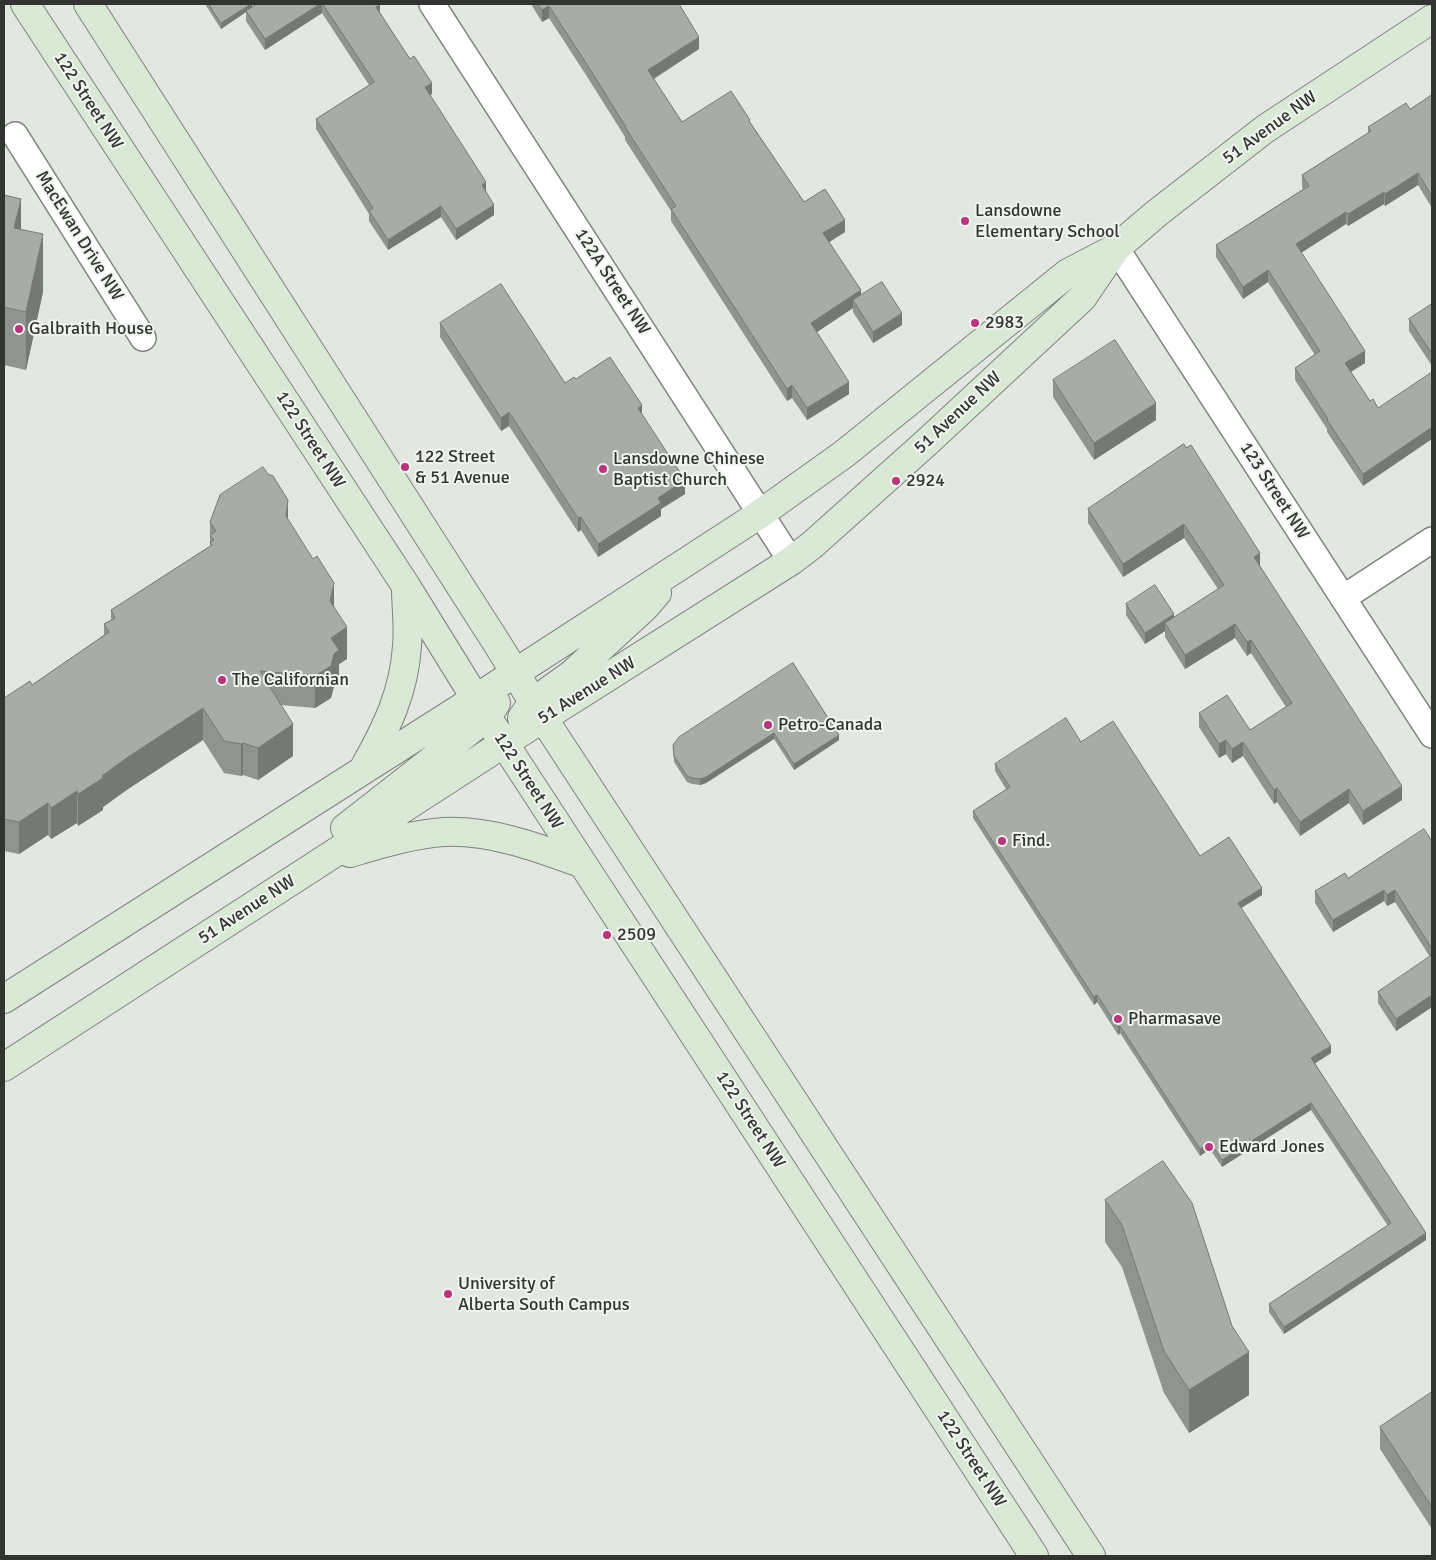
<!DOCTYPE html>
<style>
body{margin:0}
#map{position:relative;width:1436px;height:1560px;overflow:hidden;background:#e2e7e1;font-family:Signika,sans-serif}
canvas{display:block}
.frame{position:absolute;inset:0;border:5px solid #323432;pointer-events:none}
</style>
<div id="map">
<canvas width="1436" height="1560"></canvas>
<div class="frame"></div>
</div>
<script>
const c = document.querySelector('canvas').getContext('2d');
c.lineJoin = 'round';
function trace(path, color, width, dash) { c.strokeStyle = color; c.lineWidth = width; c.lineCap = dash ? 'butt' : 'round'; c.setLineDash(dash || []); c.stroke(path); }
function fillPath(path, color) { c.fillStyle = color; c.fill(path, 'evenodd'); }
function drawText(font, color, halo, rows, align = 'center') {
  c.font = font + ' Signika,sans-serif'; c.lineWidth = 4; c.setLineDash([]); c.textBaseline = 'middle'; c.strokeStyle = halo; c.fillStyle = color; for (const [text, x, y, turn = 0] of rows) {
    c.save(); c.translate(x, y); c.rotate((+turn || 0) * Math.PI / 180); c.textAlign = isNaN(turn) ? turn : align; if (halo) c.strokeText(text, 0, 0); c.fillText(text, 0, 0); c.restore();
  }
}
const street = new Path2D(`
 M432 4 791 561
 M15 135 143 338
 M1116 248 1432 735
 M1343 598 1432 540`);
const secondary = new Path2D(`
 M25 4 406 586 487 717 1034 1556
 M88 4 498 645 543 718 1091 1556
 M522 718 533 702 572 674 645 607 657 593
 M365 766C387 727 404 692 407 646 409 627 406 607 406 588
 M345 828 487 717 496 703
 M350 853C381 844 413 834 444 832 492 830 539 848 583 864
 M4 999 475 699 760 514 844 454 1068 273 1116 248 1157 213 1265 129 1432 19
 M4 1067 543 718 791 561 812 545 926 443 1082 298 1114 251`);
trace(street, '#7e837d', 28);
trace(secondary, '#7e837d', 30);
trace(street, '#fff', 25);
trace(secondary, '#d9e9d6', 28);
fillPath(new Path2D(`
 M205 4H252V7L257 4H379L380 13 432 94 430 95 486 192 494 215 456 240 441 217 388 250 369 221V214L316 129V119L369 85 322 13 265 50 246 21V12L221 29Z
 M531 4H612L613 5 699 49 654 79 682 122H750L804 202 845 232 829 242 861 295 902 325 873 343 853 312V308L817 332 849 394 807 420 792 398 787 401 671 221V211L625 140V137L586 75 549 18 542 22Z
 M1432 95V208L1418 185 1385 206 1384 204 1348 226 1346 224 1301 253 1365 363 1351 372 1370 401 1363 486 1327 432V429L1295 380V368L1315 355 1268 282 1243 299 1216 257V245L1303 189 1302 187V175L1368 133V127L1410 109Z
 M4 195 21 229 43 292 26 370 4 365Z
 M1432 304V366L1409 331V319Z
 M440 323 565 383 576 379 642 414 685 494 661 509V516L598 557 581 530 578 532 509 426 501 431 440 337Z
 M1053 380 1156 420 1094 460 1053 397Z
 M1184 444 1260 566 1402 800 1363 825 1349 803 1300 836 1277 802 1274 804 1243 756 1232 763 1226 754 1219 758 1199 727V713L1250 730 1286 707 1251 653 1247 656 1235 638 1185 669 1165 637V631L1145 644 1126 615V604L1174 618 1218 589 1184 538 1123 577 1088 523V509Z
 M288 520 334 607 347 659 339 664V682L334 686 331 698 315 708 281 705 293 756 258 780 243 775 241 776 224 773 203 740 128 789 103 807V810L78 826 77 823 51 839 48 835 19 854 4 851V698L32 685 104 635V624L111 620V610L210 546V522Z
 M793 663 839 740 794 770 774 739 706 783 700 785 692 784 687 782 674 762 673 745Z
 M1081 742 1200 856 1262 895 1241 908 1331 1053 1315 1063 1426 1240 1284 1334 1269 1312V1304L1388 1226 1311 1110 1222 1167 1210 1149 1200 1156 1120 1033 1118 1035 1097 1002 1094 1005 973 818V811L1006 789 995 771V764Z
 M1432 841V1007L1396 1031 1378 1003V992L1430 957 1395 902 1387 906 1384 901 1333 932 1315 903V891L1348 878Z
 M1105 1200 1249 1395 1189 1433 1164 1393 1122 1267 1105 1242Z
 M1432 1392V1529L1380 1449V1427Z`), '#909490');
fillPath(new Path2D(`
 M251 4H252V9L246 11V12L221 29V23Z
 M320 4H322V13L265 50V39Z
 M380 5V15L376 7Z
 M549 6V18L542 22V10Z
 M699 37V49L648 82V70Z
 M432 83V94L425 98V87Z
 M1418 173V185L1385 206V194Z
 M486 182V193L482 185Z
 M1384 192V204L1348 226V214Z
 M21 199V257L14 228Z
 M494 205V215L456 240V229Z
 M441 206V217L388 250V240Z
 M1346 212V224L1296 256V244Z
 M845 220V232L823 246V233Z
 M43 234V292L26 370V312Z
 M1268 270V282L1243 299V287Z
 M861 290V302L853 300V308L811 336V323Z
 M902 313V325L873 343V332Z
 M1365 351V363L1345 375V363Z
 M849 382V394L807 420V408Z
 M792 385V398L787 401V389Z
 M1156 403V420L1094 460V443Z
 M642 405V419L638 408Z
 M509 412V426L501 431V418Z
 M1432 427V439L1363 486V474Z
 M685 480V494L661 509V516L598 557V544L658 498Z
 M288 500V531L286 516Z
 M581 517V530L578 532V518Z
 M1184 524V538L1123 577V564Z
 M1260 553V567L1254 557Z
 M334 583V615L330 601Z
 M1174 614V625L1165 623V631L1145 644V633Z
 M1235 624V638L1185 669V655Z
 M347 627V659L339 664V682L334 686 331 698 315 708V676L331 638Z
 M1251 640V653L1247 656V642Z
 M203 708V740L128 789 103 807V810L78 826V794L128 757Z
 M293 724V756L258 780V748Z
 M774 733V739L706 783 700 785V779Z
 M839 735V740L794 770V764Z
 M1226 740V754L1219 758V744Z
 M1243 742V756L1232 763V749Z
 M243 743V775L241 776V744Z
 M1402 786V800L1363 825V811Z
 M1277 788V802L1274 804V790Z
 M1349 789V803L1300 836V822Z
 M77 791V823L51 839V808Z
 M48 803V835L19 854V822Z
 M1262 888V895L1238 910V903Z
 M1384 890V901L1333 932V920Z
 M1395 890V902L1387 906V895Z
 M1097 995V1002L1094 1005V997Z
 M1432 995V1007L1396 1031V1019Z
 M1120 1026V1033L1118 1035V1027Z
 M1331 1046V1053L1311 1066V1058Z
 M1311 1103V1110L1222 1167V1160Z
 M1210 1142V1149L1200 1156V1149Z
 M1426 1233V1240L1284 1334V1327Z
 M1249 1352V1395L1189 1433V1390Z`), '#767875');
const building = new Path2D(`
 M209 4H251L221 23Z
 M257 4H320L265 39 246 11Z
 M323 4H379L380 5 376 7 410 59 414 56 432 83 425 87 486 182 482 185 494 205 456 229 441 206 388 240 369 211 373 208 316 119 374 82Z
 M538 4H612L613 5 615 4H679L699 37 648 70 682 122 731 91 750 120 749 121 804 202 825 189 845 220 823 233 861 290 811 323 849 382 807 408 792 385 787 389 671 209 676 206 625 127H626L586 63 549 6 542 10Z
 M1432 95V196L1418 173 1385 194 1384 192 1348 214 1346 212 1296 244 1365 351 1345 363 1370 401 1373 399 1378 408 1432 372V427L1363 474 1327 420 1328 419 1295 368 1320 351 1268 270 1243 287 1216 245 1309 186 1302 175 1371 131 1368 127 1406 103 1410 109Z
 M4 195 21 199 14 228 43 234 26 312 4 307Z
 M882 282 902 313 873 332 853 300Z
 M501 284 565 383 574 377 576 379 610 357 642 405 638 408 685 480 658 498 661 503 598 544 581 517 578 518 509 412 501 418 440 323Z
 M1432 304V354L1409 319Z
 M1115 340 1156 403 1094 443 1053 380Z
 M1184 444 1186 448 1191 445 1260 553 1254 557 1402 786 1363 811 1349 789 1300 822 1277 788 1274 790 1243 742 1232 749 1226 740 1219 744 1199 713 1227 695 1250 730 1292 703 1251 640 1247 642 1235 624 1185 655 1165 623 1224 585 1184 524 1123 564 1088 509Z
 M263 467 268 474 273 476 288 500 286 516 313 559 317 556 334 583 330 601 347 627 331 638 339 650 334 654 331 666 315 676 260 671 293 724 258 748 243 743 241 744 224 741 203 708 128 757 102 776 103 778 78 794 77 791 51 808 48 803 19 822 4 819V698L30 681 32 685 109 632 104 624 115 618 111 610 212 545 210 542 214 540 210 535 216 531 210 522 220 495Z
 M1155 585 1174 614 1145 633 1126 604Z
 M793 663 839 735 794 764 774 733 706 777 700 779 692 778 687 776 674 756 673 745 679 737Z
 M1066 718 1081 742 1113 721 1200 856 1229 837 1262 888 1238 903 1331 1046 1311 1058 1426 1233 1284 1327 1269 1304 1391 1223 1311 1103 1222 1160 1210 1142 1200 1149 1120 1026 1118 1027 1097 995 1094 997 973 811 1010 787 995 764Z
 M1424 829 1432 841V949L1395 890 1387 895 1384 890 1333 920 1315 891 1345 873 1348 878Z
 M1432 955V995L1396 1019 1378 992Z
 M1163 1161 1192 1203 1232 1326 1249 1352 1189 1390 1164 1351 1122 1225 1105 1200Z
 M1432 1392V1507L1380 1427Z`);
fillPath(building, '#a8aca7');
trace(building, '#767875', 1);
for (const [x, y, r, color] of [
 [965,221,5,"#b7357d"],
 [975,323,5,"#b7357d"],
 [19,329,5,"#b7357d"],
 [405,467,5,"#b7357d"],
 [603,469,5,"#b7357d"],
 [896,481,5,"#b7357d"],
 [222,680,5,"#b7357d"],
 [768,725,5,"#b7357d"],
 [1002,841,5,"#b7357d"],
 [607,935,5,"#b7357d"],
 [1118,1019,5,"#b7357d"],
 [1209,1147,5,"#b7357d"],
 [448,1294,5,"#b7357d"]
]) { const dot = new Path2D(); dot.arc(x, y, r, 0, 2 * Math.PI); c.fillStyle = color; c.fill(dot); trace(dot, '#eff4ee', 2); }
drawText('18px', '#323432', '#eff4ee', [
 ["122 Street NW",88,101,57],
 ["51 Avenue NW",1270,128,-36],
 ["MacEwan Drive NW",79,236,58],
 ["122A Street NW",612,282,57],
 ["51 Avenue NW",958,413,-43],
 ["122 Street NW",310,440,57],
 ["123 Street NW",1274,491,57],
 ["51 Avenue NW",587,691,-32],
 ["122 Street NW",528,781,57],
 ["51 Avenue NW",247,910,-33],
 ["122 Street NW",750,1120,57],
 ["122 Street NW",971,1459,57]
]);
drawText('18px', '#323432', '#eff4ee', [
 ["Lansdowne",975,211],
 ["Elementary School",975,232],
 ["2983",985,323],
 ["Galbraith House",29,329],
 ["122 Street",415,457],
 ["& 51 Avenue",415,478],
 ["Lansdowne Chinese",613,459],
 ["Baptist Church",613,480],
 ["2924",906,481],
 ["The Californian",232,680],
 ["Petro-Canada",778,725],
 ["Find.",1012,841],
 ["2509",617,935],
 ["Pharmasave",1128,1019],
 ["Edward Jones",1219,1147],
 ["University of",458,1284],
 ["Alberta South Campus",458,1305]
], 'left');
</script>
